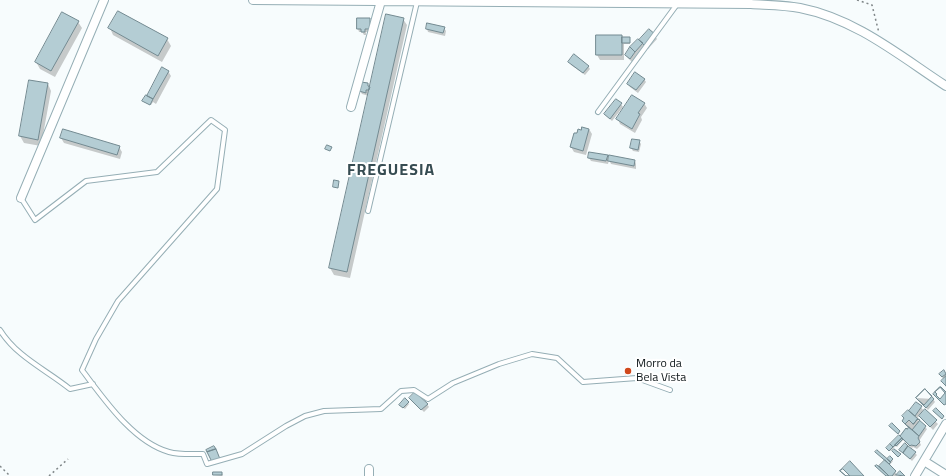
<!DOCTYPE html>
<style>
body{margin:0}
canvas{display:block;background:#f7fcfd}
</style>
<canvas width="946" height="476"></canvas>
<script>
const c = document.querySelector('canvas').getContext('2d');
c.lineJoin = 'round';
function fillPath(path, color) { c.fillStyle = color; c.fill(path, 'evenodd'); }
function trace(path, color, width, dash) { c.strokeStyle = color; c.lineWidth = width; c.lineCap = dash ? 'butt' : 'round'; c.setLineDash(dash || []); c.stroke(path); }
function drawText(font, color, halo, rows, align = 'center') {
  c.font = font + ' "Titillium Web",sans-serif'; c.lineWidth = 4; c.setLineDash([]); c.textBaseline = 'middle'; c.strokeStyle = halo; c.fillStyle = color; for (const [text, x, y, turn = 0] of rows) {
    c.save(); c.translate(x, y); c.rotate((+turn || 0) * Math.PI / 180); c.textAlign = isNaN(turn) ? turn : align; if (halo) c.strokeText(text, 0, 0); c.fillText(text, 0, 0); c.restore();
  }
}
fillPath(new Path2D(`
 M118 12 167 39 171 46 162 62 113 35 110 28Z
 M369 19 371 22V32H366V35H364L362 32H359L358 29Z
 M403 19 407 25 350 278 334 275 330 268 369 96 362 94 360 91 368 84 370 89Z
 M78 22 82 28 55 77 40 69 36 62Z
 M444 28 446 31 445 36 428 32 427 29Z
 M597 36H622L623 38 630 39V44H624V60H600L597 55Z
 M655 36 657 39 648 49 645 46 632 62 628 58 626 55 638 41Z
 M570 62 588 66 590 69 585 75 571 65Z
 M168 71 171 76 156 104 153 102 151 105 144 102Z
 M644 79 646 82 638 93 630 87 628 84Z
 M48 84 51 91 41 146 24 143 20 136Z
 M644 103 647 108 641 117 642 120 635 133 620 124 618 119Z
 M621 104 623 107 612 121 606 115Z
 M589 129 592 134 586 155 574 152 571 147 575 134Z
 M61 138 119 147 122 152 120 159 64 143Z
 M639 141 641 144 639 152 633 151 631 148Z
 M607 156 609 160 635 161 636 164V169L611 164 609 160 608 164 591 161 589 158Z
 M944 371 946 374V387L942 381 944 379 941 376Z
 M410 398 427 404 429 407 424 412Z
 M917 398 933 399 935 402 928 410Z
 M405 400 409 404 405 409 401 406Z
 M921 407 923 410 917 419 927 429 919 441 921 445 917 449 913 447 911 449 917 455 912 461 904 453 912 448 903 440 897 447 896 446 890 451 888 449 909 428 905 424 903 416Z
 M925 411 938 424 933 430 920 416Z
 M887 460H892L893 461 889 466 895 472 897 475 896 476H886L880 466Z
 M222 473 223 476 214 475Z`), '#0003');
const building = new Path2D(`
 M118 11 168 38 158 56 108 28Z
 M62 12 79 21 51 71 35 62Z
 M386 14 404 18 347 272 329 268Z
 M357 18H370V29H365V32H361V29H357Z
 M427 23 445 27 443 33 426 29Z
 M649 29 656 35 646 47 639 40Z
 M596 35H622V55H596Z
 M622 37H630V43H622Z
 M638 39 643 43 635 52 630 47Z
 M630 47 635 52 630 59 625 55Z
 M574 54 589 66 583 73 568 62Z
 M162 67 169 71 153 99 147 96Z
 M635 72 645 79 636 90 627 84Z
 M29 80 48 83 38 140 19 136Z
 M361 82 368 83V86L370 87 369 90H366V93L359 91Z
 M146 95 153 99 150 105 142 101Z
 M632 95 645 103 638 113 640 114 632 129 616 119Z
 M616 99 622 103 610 119 604 114Z
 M582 127 589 129 583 151 570 147 574 133H577L578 129 581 130Z
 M63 129 120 146 117 155 60 138Z
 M632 139 640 140 638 150 630 148Z
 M327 145 332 147 330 151 325 149Z
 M589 152 608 155 606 161 588 158Z
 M609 155 635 160 634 166 608 161Z
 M334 180 339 181 338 188 333 187Z
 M944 370 946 374 942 377 939 374Z
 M946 376V386L941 381Z
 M940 387 945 393 940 399 936 395 937 394 935 392Z
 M941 387 946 392V404L944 405 933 394Z
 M925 389 932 396 924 405 916 398Z
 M925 389 934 399 926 408 916 398Z
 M415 392 428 404 421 410 409 398Z
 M405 398 409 402 403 408 399 405Z
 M916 402 922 406 915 416 909 411Z
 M936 408 944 416 942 419 933 411Z
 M925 409 937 420 930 427 919 416Z
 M908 410 918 419 913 424 909 420 905 424 902 421 904 418 902 416Z
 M918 419 920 420 912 430 905 424 909 420 913 424Z
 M918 419 926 426 919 436 905 424 909 420 913 424Z
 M892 423 900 431 898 434 889 426Z
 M909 427 919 436 918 438 920 442 916 446 911 445 910 446 900 436 906 428 907 429Z
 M899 435 902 438 893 447 890 444Z
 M902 438 903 439 896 446 895 445Z
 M905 443 908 446 903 453 899 450Z
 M890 444 893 447 889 451 886 448Z
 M214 446 216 449 207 452 206 450Z
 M908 446 916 452 910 459 903 453Z
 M216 449 220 459 212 462 207 452Z
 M894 449 901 454 898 457 892 451Z
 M877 450 891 462 889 464 875 452Z
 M890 456 893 459 890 462 887 459Z
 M885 460 896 471 892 476H889L879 466Z
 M850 461 864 476H846L840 471Z
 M877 465 888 475V476H886L875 466Z
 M843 469 850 476H846L840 471Z
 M900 471 905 476 896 475Z
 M213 472H222V475H213Z`);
fillPath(building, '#b4cdd4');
trace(building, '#738a91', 1);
const service = new Path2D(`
 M598 112 678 3
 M21 198 35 220 86 181 157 172 211 120 225 130 217 189 118 301 96 339 82 370C104 399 133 442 169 452 180 455 193 454 203 454L207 464 242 454 286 426 305 416 324 411 381 409 401 391 414 390 428 399 453 383 499 364 532 354 557 358 583 382 637 378 670 390
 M368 211 417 2
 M0 330C17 357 45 369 70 389L93 384`);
const minor = new Path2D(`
 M253 0 751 4C767 5 785 5 800 8 856 19 900 56 946 86
 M351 107 381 1
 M21 198 104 0
 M924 461 946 475
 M369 469V476
 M915 476 946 424`);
trace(service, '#95aeb5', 6);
trace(minor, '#95aeb5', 10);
trace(new Path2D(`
 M857 0 872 5 879 33
 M0 466 10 476
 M49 476 68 459`), '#808789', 1.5, [2, 3]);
trace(service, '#fff', 4);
trace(minor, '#fff', 8);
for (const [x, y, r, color] of [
 [628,371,4,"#d0481b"]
]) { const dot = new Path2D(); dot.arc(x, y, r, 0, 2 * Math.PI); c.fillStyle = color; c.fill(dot); trace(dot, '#fff', 1.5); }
drawText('12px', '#0d1619', '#fff', [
 ["Morro da",636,364],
 ["Bela Vista",636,378]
], 'left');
c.letterSpacing = '1px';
drawText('bold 16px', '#364c52', '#fff', [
 ["FREGUESIA",391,171]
]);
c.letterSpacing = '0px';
</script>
